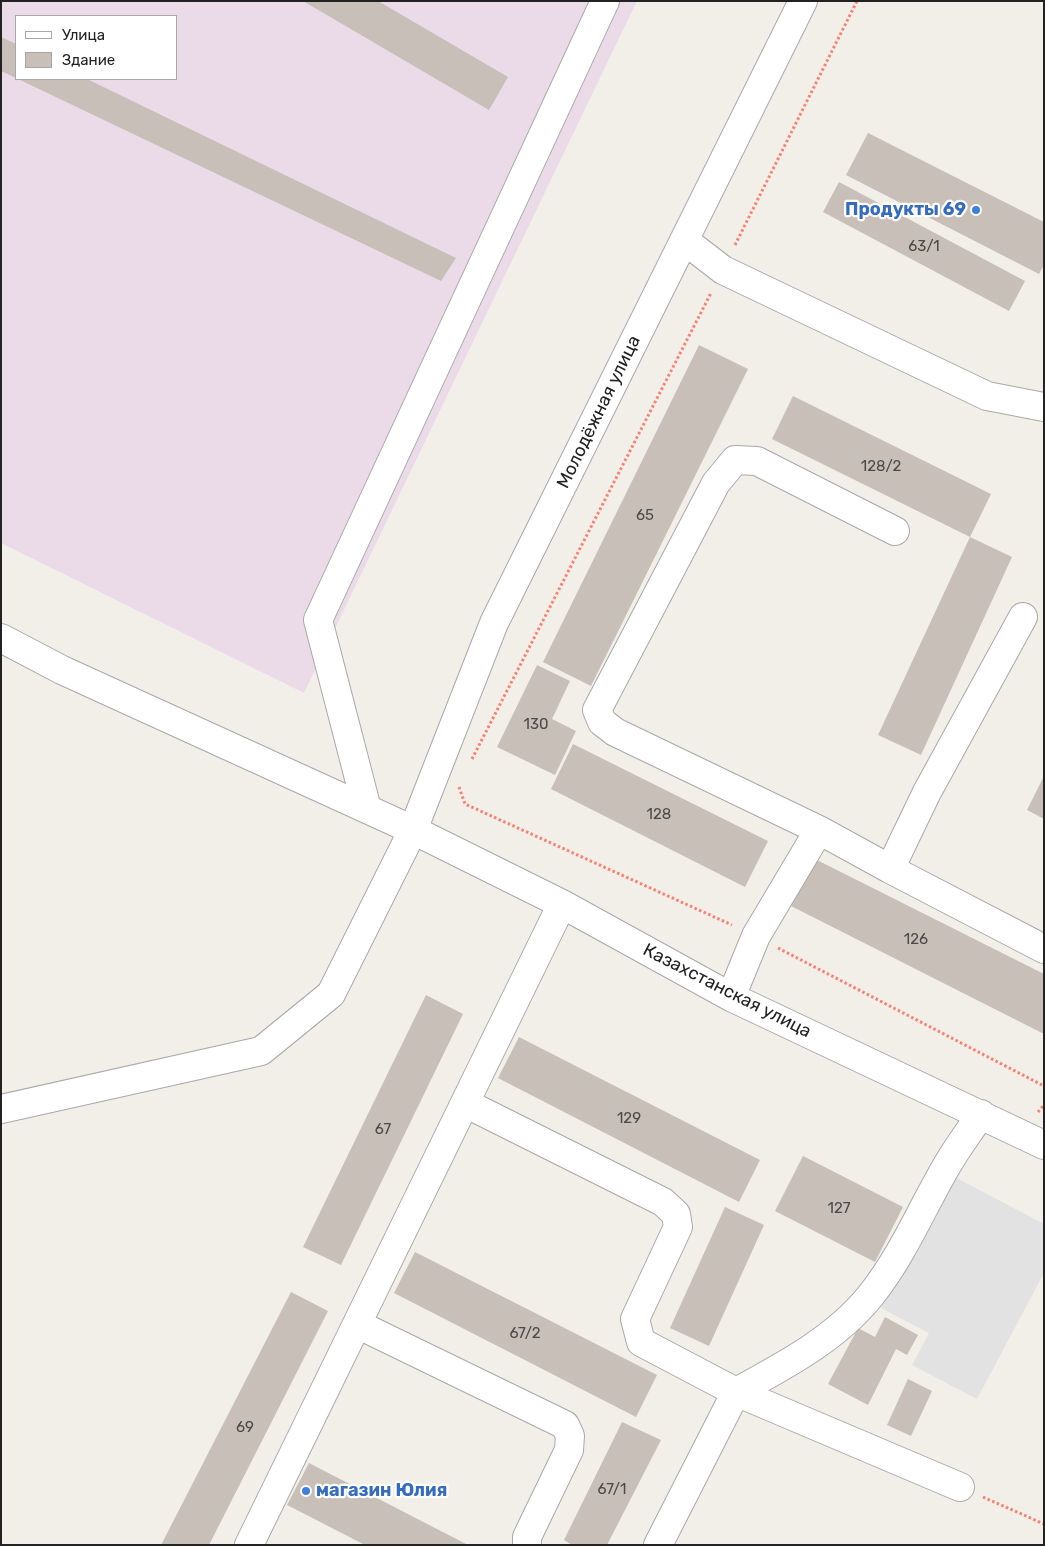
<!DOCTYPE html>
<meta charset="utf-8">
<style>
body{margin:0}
#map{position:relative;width:1045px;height:1546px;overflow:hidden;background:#f2efe9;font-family:Rubik,sans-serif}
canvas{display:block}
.frame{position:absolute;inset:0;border:2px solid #222;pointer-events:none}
.legend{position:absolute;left:15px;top:15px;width:162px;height:65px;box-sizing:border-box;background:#fff;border:1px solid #a7a7a7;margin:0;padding:6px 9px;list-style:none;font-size:15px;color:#222}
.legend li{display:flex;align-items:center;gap:10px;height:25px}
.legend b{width:25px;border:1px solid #a7a7a7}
</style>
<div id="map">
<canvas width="1045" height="1546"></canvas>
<div class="frame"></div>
<ul class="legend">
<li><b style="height:6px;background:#fff"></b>Улица</li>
<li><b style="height:14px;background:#c7bfb8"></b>Здание</li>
</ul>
</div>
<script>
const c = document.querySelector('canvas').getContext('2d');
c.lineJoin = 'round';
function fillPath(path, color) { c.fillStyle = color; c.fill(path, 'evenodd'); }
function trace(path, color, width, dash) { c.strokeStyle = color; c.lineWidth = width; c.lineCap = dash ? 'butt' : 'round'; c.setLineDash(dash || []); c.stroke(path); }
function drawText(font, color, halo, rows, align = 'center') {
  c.font = font + ' Rubik,sans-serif'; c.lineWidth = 4.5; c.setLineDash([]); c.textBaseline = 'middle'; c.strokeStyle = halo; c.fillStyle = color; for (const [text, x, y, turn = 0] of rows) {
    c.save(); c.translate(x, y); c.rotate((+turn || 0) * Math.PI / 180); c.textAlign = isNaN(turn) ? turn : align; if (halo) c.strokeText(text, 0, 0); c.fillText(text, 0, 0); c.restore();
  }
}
fillPath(new Path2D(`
 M1 1H637L304 693 1 543ZM16 16H176V79H16Z`), '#ebdbe8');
fillPath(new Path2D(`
 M951 1175 1044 1224V1273L977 1399 912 1365 929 1333 881 1308Z`), '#e2e2e2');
fillPath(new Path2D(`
 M303 1H378L508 77 489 110Z
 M1 37 16 44V78L1 71Z
 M18 79H87L456 258 441 281Z
 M868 133 1044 222V265L1039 274 846 175Z
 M839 182 1025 281 1009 311 823 212Z
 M699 345 748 369 591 686 543 662Z
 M793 396 991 494 970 537 772 439Z
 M970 537 1012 557 921 755 878 735Z
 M537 665 570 681 552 719 576 731 555 775 497 747Z
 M573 744 768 841 745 887 551 789Z
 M1044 776V819L1027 810Z
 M813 858 1044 974V1034L789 905Z
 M426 995 463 1014 341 1265 303 1247Z
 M519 1037 760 1160 739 1202 498 1078Z
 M803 1156 903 1207 875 1262 775 1211Z
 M725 1207 764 1225 709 1346 670 1328Z
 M415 1252 657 1375 636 1417 394 1293Z
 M291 1292 328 1311 209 1545H161Z
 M885 1317 918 1335 907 1355 896 1349 868 1405 828 1384 858 1328 875 1337Z
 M908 1379 932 1391 911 1436 887 1425Z
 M622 1422 661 1440 607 1545H572L564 1540Z
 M309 1463 468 1545H365L287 1505Z`), '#c7bfb8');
const minor = new Path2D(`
 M684 240 723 270 987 396 1044 407
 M1 638 62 670 413 830 562 904 731 997 1044 1145
 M367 809 318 620 605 1
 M819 830 615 732 602 722 597 710 716 483 735 460 757 461 895 531
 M890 869 927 792 1023 617
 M731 997 756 936 819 830 890 869 1044 949
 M465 1103 663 1202 676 1214 678 1227 635 1319 641 1342 736 1392C784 1366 837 1338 871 1295 902 1256 921 1210 946 1167 956 1149 970 1131 981 1114
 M1 1109 261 1051 331 994 413 830 494 623 803 1
 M357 1324 565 1425 570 1436 569 1450 527 1537V1545
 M249 1545 562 904
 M658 1545 736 1392 960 1487`);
trace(minor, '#a9a9a9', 30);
trace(new Path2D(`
 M735 245 857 1
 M472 759 711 293
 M459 787 465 804 732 925
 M778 948 1044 1086
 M1038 1112 1044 1105
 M983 1497 1044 1524`), '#fa8072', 3, [2.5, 2.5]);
trace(minor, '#fff', 28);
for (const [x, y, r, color] of [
 [976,210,5,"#3f7fe0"],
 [306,1491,5,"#3f7fe0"]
]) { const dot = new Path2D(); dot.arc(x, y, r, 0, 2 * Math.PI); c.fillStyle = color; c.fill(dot); trace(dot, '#fff', 2); }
drawText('15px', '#4b4948', null, [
 ["63/1",924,247],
 ["128/2",881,467],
 ["65",645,516],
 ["130",536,725],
 ["128",659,815],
 ["126",916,940],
 ["129",629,1119],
 ["67",383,1130],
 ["127",839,1209],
 ["67/2",525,1334],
 ["69",245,1428],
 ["67/1",612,1490]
]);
drawText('bold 18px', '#366cbe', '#fff', [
 ["Продукты 69",966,210],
 ["магазин Юлия",316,1491,"left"]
], 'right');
drawText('18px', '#222', '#fff', [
 ["Молодёжная улица",599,412,-64],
 ["Казахстанская улица",727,991,27]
]);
</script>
